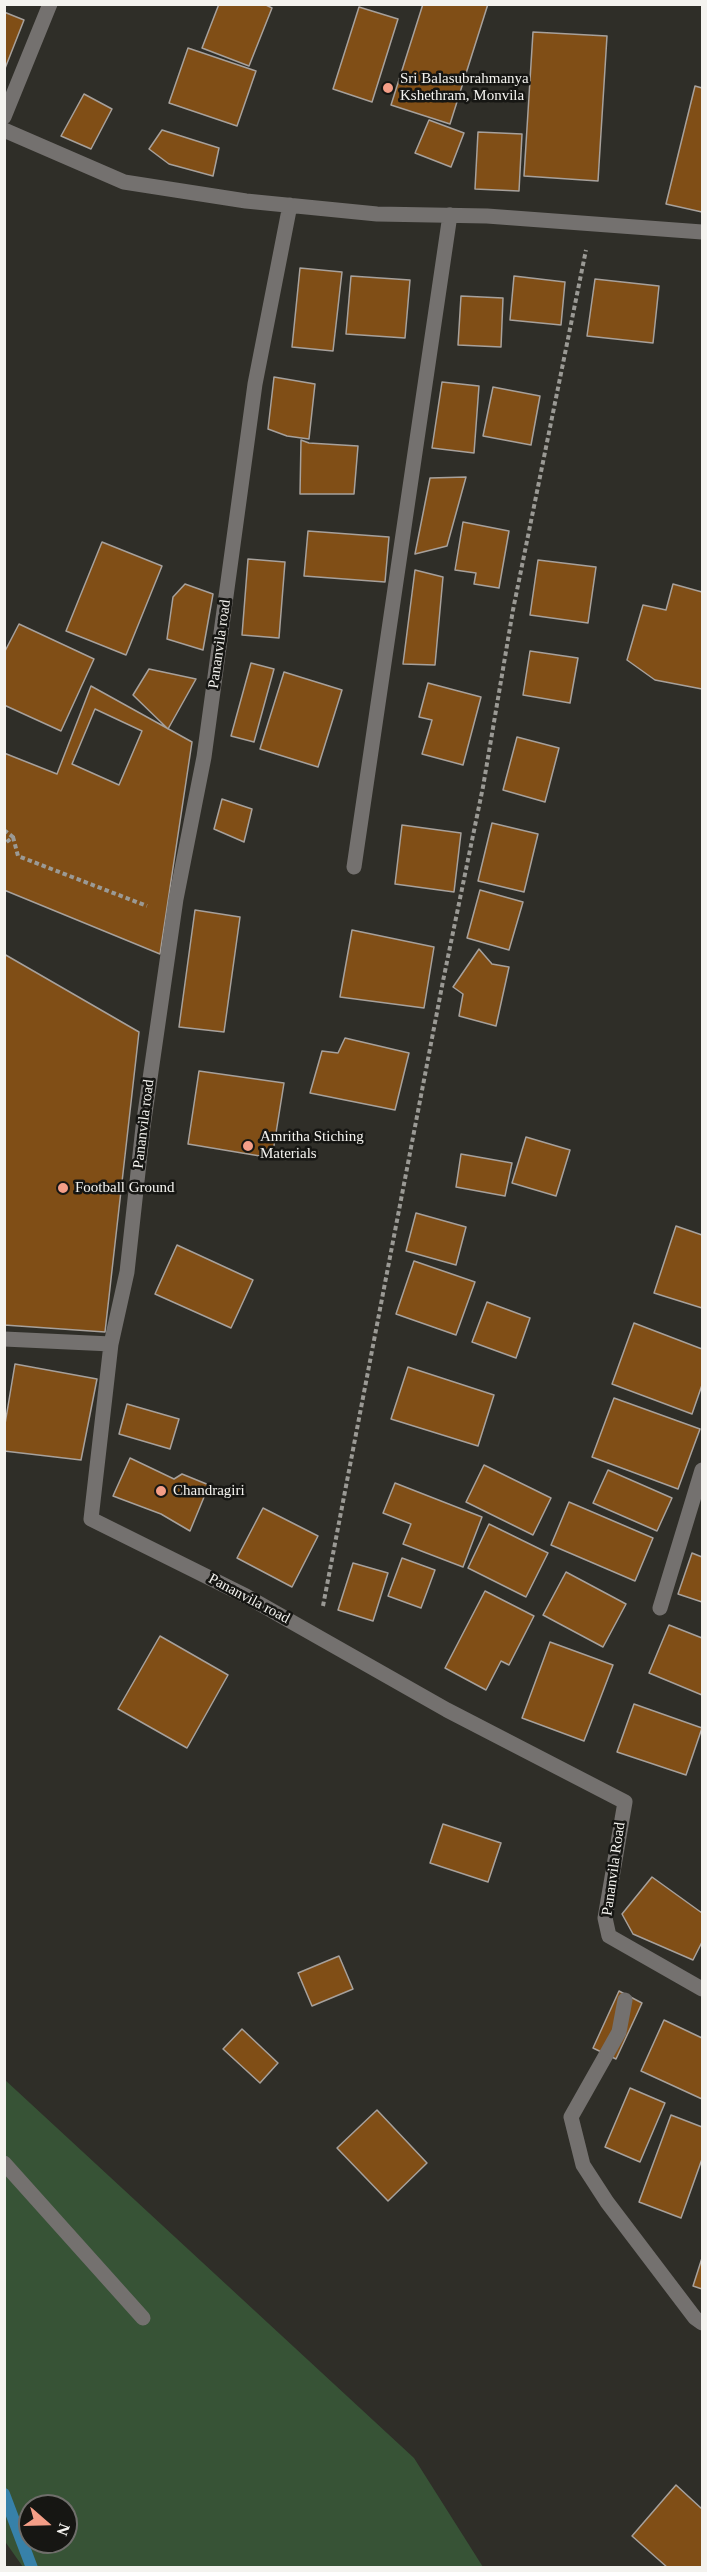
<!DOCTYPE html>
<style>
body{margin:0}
#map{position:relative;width:707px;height:2572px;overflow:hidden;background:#2f2e28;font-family:"Times New Roman",serif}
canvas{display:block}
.frame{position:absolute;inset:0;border:6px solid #f4f3ef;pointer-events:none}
.north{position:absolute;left:18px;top:2494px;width:60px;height:60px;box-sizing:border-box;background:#161613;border:2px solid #6f6e6b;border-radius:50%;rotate:110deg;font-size:16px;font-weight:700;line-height:24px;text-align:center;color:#f4f3ef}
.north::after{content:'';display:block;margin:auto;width:21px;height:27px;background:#f49e87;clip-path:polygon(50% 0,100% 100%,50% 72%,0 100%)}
</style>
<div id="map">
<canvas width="707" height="2572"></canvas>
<div class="frame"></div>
<div class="north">N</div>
</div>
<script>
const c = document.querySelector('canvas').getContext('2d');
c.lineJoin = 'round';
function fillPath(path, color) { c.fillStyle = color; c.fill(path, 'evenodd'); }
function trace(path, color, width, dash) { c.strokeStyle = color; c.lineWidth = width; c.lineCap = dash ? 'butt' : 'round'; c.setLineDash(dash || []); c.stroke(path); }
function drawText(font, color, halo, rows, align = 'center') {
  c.font = font + ' "Times New Roman",serif'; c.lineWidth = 5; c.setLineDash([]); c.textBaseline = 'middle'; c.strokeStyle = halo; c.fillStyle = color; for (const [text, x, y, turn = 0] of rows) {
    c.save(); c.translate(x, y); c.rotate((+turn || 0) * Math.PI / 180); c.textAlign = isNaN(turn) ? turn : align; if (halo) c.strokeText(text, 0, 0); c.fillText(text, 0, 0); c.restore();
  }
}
fillPath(new Path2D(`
 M4 2079 414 2458 483 2567H23L4 2540ZM30 2506H66V2542H30Z`), '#375336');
trace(new Path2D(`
 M4 2494 32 2568`), '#3781a9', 12);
const building = new Path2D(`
 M219 4H264L272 8 249 66 202 48Z
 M423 4H488L450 124 391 105Z
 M359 7 398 19 372 102 333 89Z
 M4 12 24 20 4 71Z
 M533 32 607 36 598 181 524 176Z
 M188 48 256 71 237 126 169 103Z
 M695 86 702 88V212L666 204Z
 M84 94 112 109 91 149 61 136Z
 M429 120 464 133 451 167 415 153Z
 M162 130 219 148 213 176 169 164 149 149Z
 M478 132 522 134 519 191 475 189Z
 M300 268 342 272 333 351 292 347Z
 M351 276 410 280 405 338 346 334Z
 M514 276 565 282 561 325 510 320Z
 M595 279 659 286 653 343 587 336Z
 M461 296 503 298 501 347 458 345Z
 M274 377 315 384 309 439 287 436 268 429Z
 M442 382 479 386 474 453 432 448Z
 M493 387 540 396 531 445 483 436Z
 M301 440 309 443 358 446 354 494H300Z
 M466 477 447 546 415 554 430 478Z
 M463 522 509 531 499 588 474 584 476 573 455 570Z
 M308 531 389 537 385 582 304 576Z
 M102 542 162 566 126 655 66 631Z
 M248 559 285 562 279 638 242 635Z
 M538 560 596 567 588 623 530 615Z
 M415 570 443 577 435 665 403 664Z
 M185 584 213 594 203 650 167 639 173 597Z
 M673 584 702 592V689L655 680 627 660 643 605 666 610Z
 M19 624 94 659 61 731 4 705V653Z
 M530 651 578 658 570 703 523 695Z
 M251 663 274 669 254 742 231 736Z
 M149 669 196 679 168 729 133 695Z
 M284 672 342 690 318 767 260 749Z
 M428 683 481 697 463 765 422 754 432 720 419 717Z
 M91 686 192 742 160 954 4 890V753L57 774Z
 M95 709 142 731 119 785 72 764Z
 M517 737 559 748 545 802 503 790Z
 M222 799 252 809 244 842 214 829Z
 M492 823 538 834 524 892 478 881Z
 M402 825 461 833 454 892 395 884Z
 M480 890 523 902 509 950 467 938Z
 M195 910 240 917 224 1032 179 1027Z
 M352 930 434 947 424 1008 340 997Z
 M479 949 492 964 509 967 496 1026 459 1016 463 994 453 987Z
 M4 954 139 1032 105 1332 4 1325Z
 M345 1038 409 1053 395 1110 310 1093 322 1051 338 1053Z
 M199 1071 284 1083 272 1158 188 1144Z
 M526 1137 570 1150 556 1196 512 1183Z
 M461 1154 512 1163 505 1196 456 1187Z
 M416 1213 466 1227 456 1265 406 1251Z
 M676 1226 702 1235V1308L654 1293Z
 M177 1245 253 1280 231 1328 155 1294Z
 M414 1261 475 1282 456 1335 396 1314Z
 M487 1302 530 1318 516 1358 472 1342Z
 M634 1323 702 1349V1385L692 1414 612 1384Z
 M15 1364 97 1379 81 1460 4 1451V1430Z
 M408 1367 494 1395 478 1446 391 1419Z
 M614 1398 700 1429 678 1489 592 1457Z
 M127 1404 179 1419 170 1449 119 1434Z
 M130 1458 174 1479 182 1474 209 1485 190 1531 161 1514 113 1496Z
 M484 1465 551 1498 533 1535 466 1502Z
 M608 1470 672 1498 657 1531 593 1503Z
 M395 1483 482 1517 463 1567 403 1544 411 1524 383 1513Z
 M569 1502 653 1538 635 1581 551 1545Z
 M263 1508 318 1536 292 1587 237 1558Z
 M489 1524 548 1553 526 1597 468 1568Z
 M692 1553 702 1557V1602L678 1594Z
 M402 1558 435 1570 421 1608 388 1596Z
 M353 1563 388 1573 373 1621 338 1610Z
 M566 1572 626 1604 603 1647 543 1615Z
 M485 1591 534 1616 509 1665 501 1661 486 1690 445 1668Z
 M669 1625 702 1638V1695L649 1673Z
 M160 1636 228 1675 187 1748 118 1709Z
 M550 1642 613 1665 584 1741 522 1718Z
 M634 1704 702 1728 686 1775 617 1752Z
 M443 1824 501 1843 488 1882 430 1863Z
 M652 1877 702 1913V1942L693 1960 633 1934 622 1914Z
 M339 1956 353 1989 312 2006 298 1973Z
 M619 1991 642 2003 616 2059 593 2048Z
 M664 2020 702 2038V2099L641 2071Z
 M242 2029 278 2063 260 2083 223 2049Z
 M630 2088 665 2103 640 2162 605 2147Z
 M377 2110 427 2163 388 2201 337 2148Z
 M671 2115 702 2127V2159L681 2218 639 2202Z
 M702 2258V2289L693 2286Z
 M676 2485 702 2509V2568H668L632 2536Z`);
fillPath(building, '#804e16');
trace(building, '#a7a19c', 1.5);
trace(new Path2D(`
 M4 830 13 837 4 844
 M13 837 18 856 147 906
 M323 1606 443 981 483 787 513 610 586 250`), '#9b9a95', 4, [4.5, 3]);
trace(new Path2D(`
 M4 117 50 4
 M4 130 124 182 246 201 377 214 487 216 702 232
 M290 205 255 384 204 757 176 899 143 1127 127 1272 111 1344 91 1519 246 1596 447 1710 625 1802 605 1918 609 1936 702 1989
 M354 867 450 215
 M4 1339 111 1344
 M660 1608 702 1470
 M625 2000 619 2032 571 2117 583 2165 607 2202 695 2318 702 2323
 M4 2163 143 2318`), '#74716f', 15);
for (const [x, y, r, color] of [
 [388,88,6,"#f49e87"],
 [248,1146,6,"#f49e87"],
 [63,1188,6,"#f49e87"],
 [161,1491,6,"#f49e87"]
]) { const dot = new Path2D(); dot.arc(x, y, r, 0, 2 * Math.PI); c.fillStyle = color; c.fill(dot); trace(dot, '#161613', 2); }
drawText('15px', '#f4f3ef', '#161613', [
 ["Sri Balasubrahmanya",400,79],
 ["Kshethram, Monvila",400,96],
 ["Amritha Stiching",260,1137],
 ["Materials",260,1154],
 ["Football Ground",75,1188],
 ["Chandragiri",173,1491]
], 'left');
drawText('15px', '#f4f3ef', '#161613', [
 ["Pananvila road",220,644,-82],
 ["Pananvila road",144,1124,-83],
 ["Pananvila road",249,1599,28],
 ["Pananvila Road",614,1869,-82]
]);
</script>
